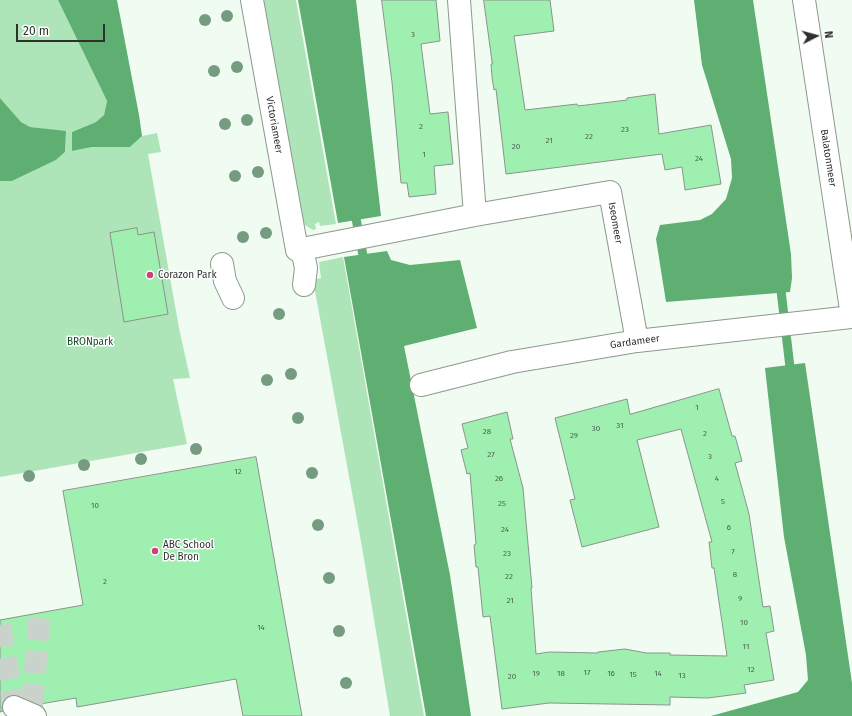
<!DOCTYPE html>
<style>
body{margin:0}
#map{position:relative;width:852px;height:716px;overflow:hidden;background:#f0fbf2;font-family:"Fira Sans",sans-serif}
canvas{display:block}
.north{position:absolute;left:796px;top:16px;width:40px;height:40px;-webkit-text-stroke:3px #fff;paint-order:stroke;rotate:84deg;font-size:11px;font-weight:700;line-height:16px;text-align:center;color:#2d312e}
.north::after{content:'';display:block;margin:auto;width:14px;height:18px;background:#2d312e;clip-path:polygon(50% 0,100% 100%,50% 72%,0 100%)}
.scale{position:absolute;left:16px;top:24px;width:89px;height:18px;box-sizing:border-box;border:2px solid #2d312e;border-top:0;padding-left:5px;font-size:12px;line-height:14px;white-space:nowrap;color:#2d312e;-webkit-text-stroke:3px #fff;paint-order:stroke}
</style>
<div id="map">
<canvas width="852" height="716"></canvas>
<div class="north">N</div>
<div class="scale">20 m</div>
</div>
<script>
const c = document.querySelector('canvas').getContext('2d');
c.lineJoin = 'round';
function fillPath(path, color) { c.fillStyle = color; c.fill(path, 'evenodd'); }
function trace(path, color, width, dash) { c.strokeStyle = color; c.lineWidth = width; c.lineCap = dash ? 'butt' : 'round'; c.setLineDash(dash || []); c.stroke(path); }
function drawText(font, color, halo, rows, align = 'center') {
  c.font = font + ' "Fira Sans",sans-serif'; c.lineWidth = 3; c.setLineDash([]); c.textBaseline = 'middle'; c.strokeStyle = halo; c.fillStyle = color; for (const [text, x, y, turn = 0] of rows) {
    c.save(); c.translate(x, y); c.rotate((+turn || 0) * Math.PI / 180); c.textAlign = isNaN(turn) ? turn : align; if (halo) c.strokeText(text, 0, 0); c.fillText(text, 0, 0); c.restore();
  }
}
fillPath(new Path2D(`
 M0 0H58L107 101 104 115 96 122 72 132V151L92 147H130L142 136 157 133 161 152 148 154 179 328 190 378 173 379 187 444 0 477V181H12L56 160 65 152 66 132 30 127 21 122 0 98Z
 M263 0H296L336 224 320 226 319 222 315 224 316 229 313 230 305 225 301 215Z
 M343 257 424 716H390L362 547 313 280 321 278 319 262Z`), '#ade5b8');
fillPath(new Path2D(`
 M58 0H117L139 115 142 136 130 147H92L72 151V132L96 122 104 115 107 101Z
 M298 0H356L381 216 338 223Z
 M694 0H753L791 254 792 278 790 292 666 302 656 239 660 225 700 220 712 214 726 199 732 178 731 159 702 65Z
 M0 98 21 122 30 127 66 131 65 152 56 160 12 181H0Z
 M387 251 391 260 410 265 460 260 477 328 404 346 450 575 471 716H426L344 257Z
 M805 363 852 683V716H711L798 692 808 680 806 655 784 537 765 368Z`), '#5fae72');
trace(new Path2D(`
 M354 208 365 266
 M780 282 791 376`), '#5fae72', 9);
const building = new Path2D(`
 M382 0H436L440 41 421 44 430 114 448 112 453 164 434 166 436 194 409 197 407 183H401L392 82Z
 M484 0H550L554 31 514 36 525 110 577 104 578 106 627 100V98L655 94 659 134 711 125 721 184 685 190 682 167 665 170 662 154 506 174 496 89 494 90 492 77 491 64H492Z
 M137 228 138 235 154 232 168 314 124 322 110 233Z
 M719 389 732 436H735L742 461 735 463 749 514 763 607 770 606 774 631 766 633 774 680 744 685 746 693 708 698 670 697V705L549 703 502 709 490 616 483 617 478 567H476L474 545 476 544 470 473 467 474 461 450 468 448 462 424 507 412 513 439H510L523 488 532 588H531L536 654 549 652 598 653V652L625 649 646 653H670V655L727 656 714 568H712L709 542H712L681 429 637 440 659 527 582 547 570 500 575 499 555 418 627 399 630 414Z
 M256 457 302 716H243L236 679 77 707 76 698 40 704 19 696 12 695 6 697 3 702 2 708 3 711 0 712V620L83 605 63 491Z`);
fillPath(building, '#9ff0b0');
trace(building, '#8a948c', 1);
trace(new Path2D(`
 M0 625 14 707
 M32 706 40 613`), '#c9d3cb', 22, [22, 11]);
const minor = new Path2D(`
 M252 0 297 250 475 215 610 192 637 341
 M459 0 475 215
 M804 0 852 316
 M302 249 306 268 304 285
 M222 264 225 281 233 298
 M421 385 512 362 637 341 852 317
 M14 707 35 716`);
trace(minor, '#8e988f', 24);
trace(minor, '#fff', 22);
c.fillStyle = '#759b81';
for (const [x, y] of [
 [227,16],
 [205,20],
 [237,67],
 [214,71],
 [247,120],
 [225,124],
 [258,172],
 [235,176],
 [266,233],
 [243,237],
 [279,314],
 [291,374],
 [267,380],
 [298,418],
 [196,449],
 [141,459],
 [84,465],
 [312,473],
 [29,476],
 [318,525],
 [329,578],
 [339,631],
 [346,683]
]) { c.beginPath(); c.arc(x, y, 6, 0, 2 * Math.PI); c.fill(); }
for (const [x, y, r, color] of [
 [150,275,4,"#cd4279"],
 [155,551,4,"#cd4279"]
]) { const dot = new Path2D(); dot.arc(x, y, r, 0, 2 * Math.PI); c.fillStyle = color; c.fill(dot); trace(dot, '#fff', 1.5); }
drawText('8px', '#4a614e', null, [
 ["3",413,35],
 ["2",421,127],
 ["23",625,130],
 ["22",589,137],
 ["21",549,141],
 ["20",516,147],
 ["1",424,155],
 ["24",699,159],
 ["1",697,408],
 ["31",620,426],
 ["30",596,429],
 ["28",487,432],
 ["2",705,434],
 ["29",574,436],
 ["27",491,455],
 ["3",710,457],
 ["12",238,472],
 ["26",499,479],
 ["4",717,479],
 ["5",723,502],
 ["25",502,504],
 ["10",95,506],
 ["6",729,528],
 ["24",505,530],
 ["7",733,552],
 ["23",507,554],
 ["8",735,575],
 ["22",509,577],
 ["2",105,582],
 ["9",740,599],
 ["21",510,601],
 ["10",744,623],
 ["14",261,628],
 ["11",746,647],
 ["12",751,670],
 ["17",587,673],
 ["19",536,674],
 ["18",561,674],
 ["16",611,674],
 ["14",658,674],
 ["15",633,675],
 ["13",682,676],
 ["20",512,677]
]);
drawText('10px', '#2d312e', '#fff', [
 ["Victoriameer",274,125,80],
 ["Balatonmeer",828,158,81],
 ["Iseomeer",615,223,80],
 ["Gardameer",635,342,-8]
]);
drawText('10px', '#2d312e', '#fff', [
 ["Corazon Park",158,275],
 ["ABC School",163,545],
 ["De Bron",163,557]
], 'left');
drawText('10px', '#114c25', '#fff', [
 ["BRONpark",90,342]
]);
</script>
